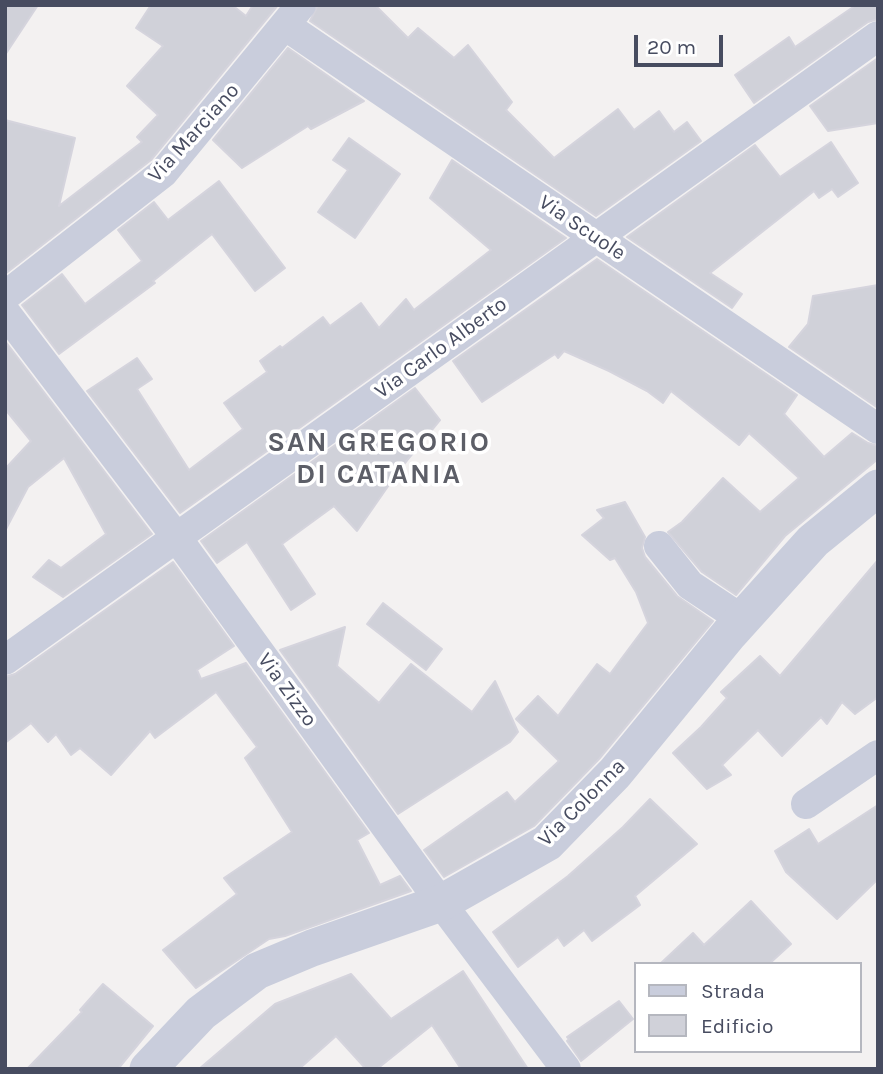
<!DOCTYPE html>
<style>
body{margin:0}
#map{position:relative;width:883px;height:1074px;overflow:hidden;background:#f3f1f1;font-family:Karla,sans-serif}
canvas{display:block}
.frame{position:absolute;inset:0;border:7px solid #474c60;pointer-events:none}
.legend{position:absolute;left:634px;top:962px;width:228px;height:91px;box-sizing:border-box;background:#fff;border:2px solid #b5b7bf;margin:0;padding:9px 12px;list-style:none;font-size:21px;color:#474c60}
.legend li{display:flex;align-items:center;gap:14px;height:35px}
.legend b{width:35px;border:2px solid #b5b7bf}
.scale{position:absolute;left:634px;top:35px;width:89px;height:32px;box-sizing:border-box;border:4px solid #474c60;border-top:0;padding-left:9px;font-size:21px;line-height:24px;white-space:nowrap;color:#474c60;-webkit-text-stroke:5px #fff;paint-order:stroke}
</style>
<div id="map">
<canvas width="883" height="1074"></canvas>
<div class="frame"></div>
<ul class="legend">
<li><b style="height:9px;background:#c9cddc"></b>Strada</li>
<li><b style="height:19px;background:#d0d1d9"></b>Edificio</li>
</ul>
<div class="scale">20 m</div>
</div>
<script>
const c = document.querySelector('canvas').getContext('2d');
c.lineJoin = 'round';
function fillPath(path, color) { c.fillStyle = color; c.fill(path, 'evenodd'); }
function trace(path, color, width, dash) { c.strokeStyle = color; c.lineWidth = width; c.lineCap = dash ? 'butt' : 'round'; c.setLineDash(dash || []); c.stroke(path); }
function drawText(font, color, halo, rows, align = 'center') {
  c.font = font + ' Karla,sans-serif'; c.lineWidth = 7; c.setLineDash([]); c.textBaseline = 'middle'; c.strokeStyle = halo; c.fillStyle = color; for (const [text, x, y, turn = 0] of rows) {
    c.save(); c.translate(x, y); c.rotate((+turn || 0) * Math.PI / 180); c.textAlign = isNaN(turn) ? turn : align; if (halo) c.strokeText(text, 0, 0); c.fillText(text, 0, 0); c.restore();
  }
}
const building = new Path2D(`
 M5 5H38L5 55Z
 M151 5H232L246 16 253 5H278L151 160 5 274V120L75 138 59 206 142 142 137 137 158 115 127 86 163 46 136 28Z
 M318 5H375L408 38 418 28 454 58 468 45 512 102 506 110 554 158 618 109 634 130 659 111 674 132 687 122 701 141 596 216 310 21Z
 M856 5H878V19L868 22 754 103 735 75 789 37 795 47Z
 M288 48 364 101 311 129 308 126 242 168 213 140Z
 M878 58V123L828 131 810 106Z
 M349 138 400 174 355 238 318 212 348 170 333 160Z
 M831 142 858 183 838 197 832 189 819 198 814 191 710 273 742 294 732 308 627 237 755 145 780 177Z
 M452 160 566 238 180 513 87 391 137 358 152 379 137 389 189 470 243 429 224 403 267 372 260 361 280 346 282 348 323 317 330 326 361 303 379 328 406 299 414 310 491 250 430 198Z
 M219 181 285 268 255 291 212 234 153 281 155 283 59 354 22 305 62 274 85 304 142 261 118 230 154 202 168 220Z
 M597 259 797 395 784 414 824 457 852 433 868 443 878 446V459L785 536 736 595 702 572 668 532 682 522 723 478 760 512 799 478 749 433 739 445 671 391 663 403 647 391 609 371 564 351 558 358 555 354 482 402 453 361Z
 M878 285V408L789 347 808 324 813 296Z
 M5 341 152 534 63 597 33 577 49 560 61 568 106 534 64 458 28 487 5 531V469L31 441 5 409Z
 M415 388 440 420 400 469 357 531 334 506 282 544 315 594 291 610 247 542 217 563 201 541Z
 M625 502 645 537 642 548 645 557 677 596 713 621 599 759 534 826 444 877 424 850 507 792 515 802 559 761 516 719 538 696 558 716 597 664 610 674 648 623 636 592 615 558 610 560 582 535 604 518 597 510Z
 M878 560V697L855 714 842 702 827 724 821 717 782 756 758 730 722 765 731 775 707 789 673 753 701 727 727 698 721 692 760 656 780 676Z
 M173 562 234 646 197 670 201 679 246 663 369 833 357 840 380 885 400 876 411 891 285 936 269 939 196 988 163 950 237 894 224 878 292 832 245 758 257 747 216 692 155 738 150 731 111 775 80 748 71 755 56 734 48 742 31 723 5 743V677L15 674Z
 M383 603 442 649 426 670 367 624Z
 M345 627 337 666 379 703 411 664 472 712 495 681 518 732 510 742 398 814 280 650Z
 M650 799 697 844 635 896 640 905 592 941 584 930 564 946 558 937 518 967 493 932 568 876 623 827Z
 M878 805V879L837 919 786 872 775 851 809 829 818 844Z
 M751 901 791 944 769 964H660L693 933 704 945Z
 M463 971 528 1069H461L432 1025 377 1069H366L336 1036 299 1069H199L275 1004 351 974 391 1019Z
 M103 984 153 1026 118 1069H27L82 1012 80 1010Z
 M619 1001 633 1019 581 1061 567 1041 569 1039 567 1037Z`);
fillPath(building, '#d0d1d9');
trace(building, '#d5d4dd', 2);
trace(new Path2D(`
 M286 26 878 429
 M5 296 163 173 301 5
 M5 312 177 538 441 903 566 1069
 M659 546 690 585 743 620
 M5 660 878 36
 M806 804 878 755`), '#c9cddc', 30);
trace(new Path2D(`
 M148 1069 201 1013 257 971 312 948 441 903 547 843 615 773 729 634 813 541 878 488`), '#c9cddc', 37);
drawText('21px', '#474c60', '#fff', [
 ["Via Marciano",194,133,-48],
 ["Via Scuole",582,228,34],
 ["Via Carlo Alberto",441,348,-36],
 ["Via Zizzo",287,690,54],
 ["Via Colonna",582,803,-45]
]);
c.letterSpacing = '2px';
drawText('bold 28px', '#5c5e67', '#fff', [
 ["SAN GREGORIO",379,443],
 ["DI CATANIA",379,475]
]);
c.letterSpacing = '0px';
</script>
